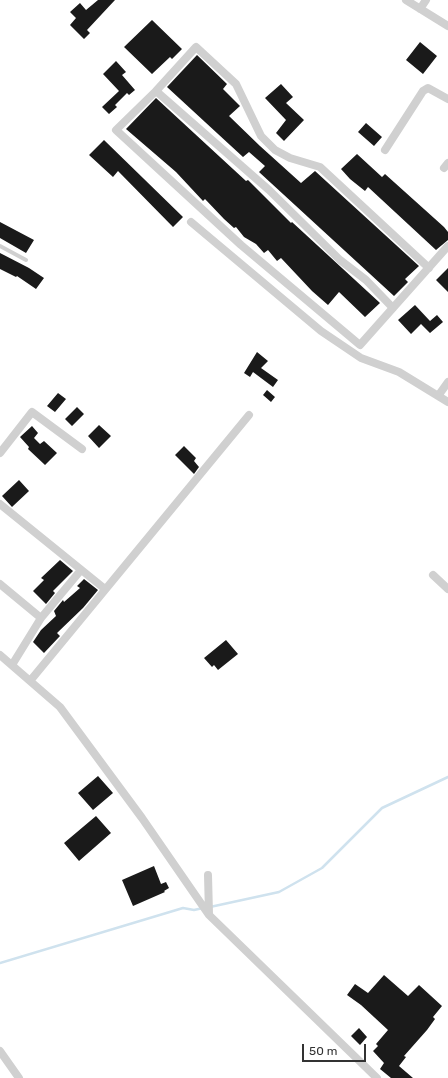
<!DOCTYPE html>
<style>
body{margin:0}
#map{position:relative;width:448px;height:1078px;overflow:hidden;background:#fff;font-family:Rubik,sans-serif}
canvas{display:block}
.scale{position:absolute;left:302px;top:1044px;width:64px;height:18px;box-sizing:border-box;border:2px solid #333;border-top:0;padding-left:5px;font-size:12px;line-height:14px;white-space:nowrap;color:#333;-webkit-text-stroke:3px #fff;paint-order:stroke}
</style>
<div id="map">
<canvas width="448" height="1078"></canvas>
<div class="scale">50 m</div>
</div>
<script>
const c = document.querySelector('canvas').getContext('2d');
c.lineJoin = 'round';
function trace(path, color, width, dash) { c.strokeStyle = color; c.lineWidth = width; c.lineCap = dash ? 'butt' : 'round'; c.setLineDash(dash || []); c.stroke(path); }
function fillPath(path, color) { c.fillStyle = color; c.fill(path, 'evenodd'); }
trace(new Path2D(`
 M210 907 279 892 322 868 382 808 448 777
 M0 963 183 908 194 910 203 908`), '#cfe2ee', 2.5);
fillPath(new Path2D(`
 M98 0H115L87 30 90 33 84 39 70 25 76 18 70 12 80 3 86 10Z
 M152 20 182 49 172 59 170 57 152 74 124 47Z
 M420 42 437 56 423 74 406 60Z
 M197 55 227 84 223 89 240 106 229 116 260 146 301 183 315 171 419 266 405 279 408 282 394 296 259 172 265 166 249 152 243 157 167 87Z
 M116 61 126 72 122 75 135 90 129 95 127 93 115 105 117 107 109 114 102 107 119 91 103 74Z
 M281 84 293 97 286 103 304 120 284 141 276 133 286 120 265 98Z
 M156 98 246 181 248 180 291 223 292 222 380 303 365 317 339 292 328 305 312 291 281 258 277 261 268 250 264 253 256 244 244 237 236 227 234 228 224 219 205 199 203 201 176 172 126 129Z
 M366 123 382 137 374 146 358 132Z
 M104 140 183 217 173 227 118 171 113 177 89 155Z
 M357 154 382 177 385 174 444 227 448 232V240L436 250 368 187 365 191 350 179 341 169Z
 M0 222 34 240 26 253 0 238Z
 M0 253 29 268 44 278 36 289 17 276 16 277 0 269Z
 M448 268V292L436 280Z
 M415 305 430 321 437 315 443 322 430 333 421 324 411 334 398 320Z
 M257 352 268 361 261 368 278 380 273 387 253 372 250 377 244 373Z
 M267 390 275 397 271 402 263 395Z
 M58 393 66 399 55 412 47 406Z
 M77 407 84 414 72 426 65 419Z
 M99 425 111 436 99 448 88 436Z
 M32 426 38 433 34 438 40 444 44 441 57 453 45 465 28 449 29 447 20 437Z
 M184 446 196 458 194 461 199 467 194 474 175 455Z
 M19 480 29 491 12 507 2 496Z
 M60 560 73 571 53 591 55 593 46 604 33 591 44 580 41 578Z
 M84 579 98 590 83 608 57 633 60 636 44 653 33 642 41 630 56 616 54 611 63 600 64 602 80 588 77 586Z
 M226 640 238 654 218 670 214 665 212 667 204 658Z
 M98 776 113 793 93 810 78 793Z
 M96 816 111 833 79 861 64 843Z
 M154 866 161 884 166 882 169 888 164 891 165 892 133 906 122 880Z
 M384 975 408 996 419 985 442 1006 433 1017 435 1019 427 1030 404 1056 406 1057 399 1066 413 1078H391L380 1069 384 1063 373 1051 378 1046 376 1044 388 1030 361 1005 347 995 355 984 368 993Z
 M359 1028 367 1037 360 1045 351 1036Z`), '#1a1a1a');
trace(new Path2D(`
 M0 246 26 260`), '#d0d0d0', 4);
trace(new Path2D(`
 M406 0 448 26
 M420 9 426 0
 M156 91 116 130 241 245 360 345 448 246
 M385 150 423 91 428 88 448 99
 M444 168 448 163
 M191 222 321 331 361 358 399 372 448 402
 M393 308 366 280 340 260 269 190 156 91 196 47 236 84 261 136 275 150 290 158 320 167 429 268
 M438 396 448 382
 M0 453 32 412 82 449
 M0 504 105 589
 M433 575 448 589
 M0 584 41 618
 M0 655 60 707 142 818 209 915 377 1078
 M12 665 41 618 81 570
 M30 681 249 415
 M208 875 209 914
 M0 1051 19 1078`), '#d0d0d0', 8);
</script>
